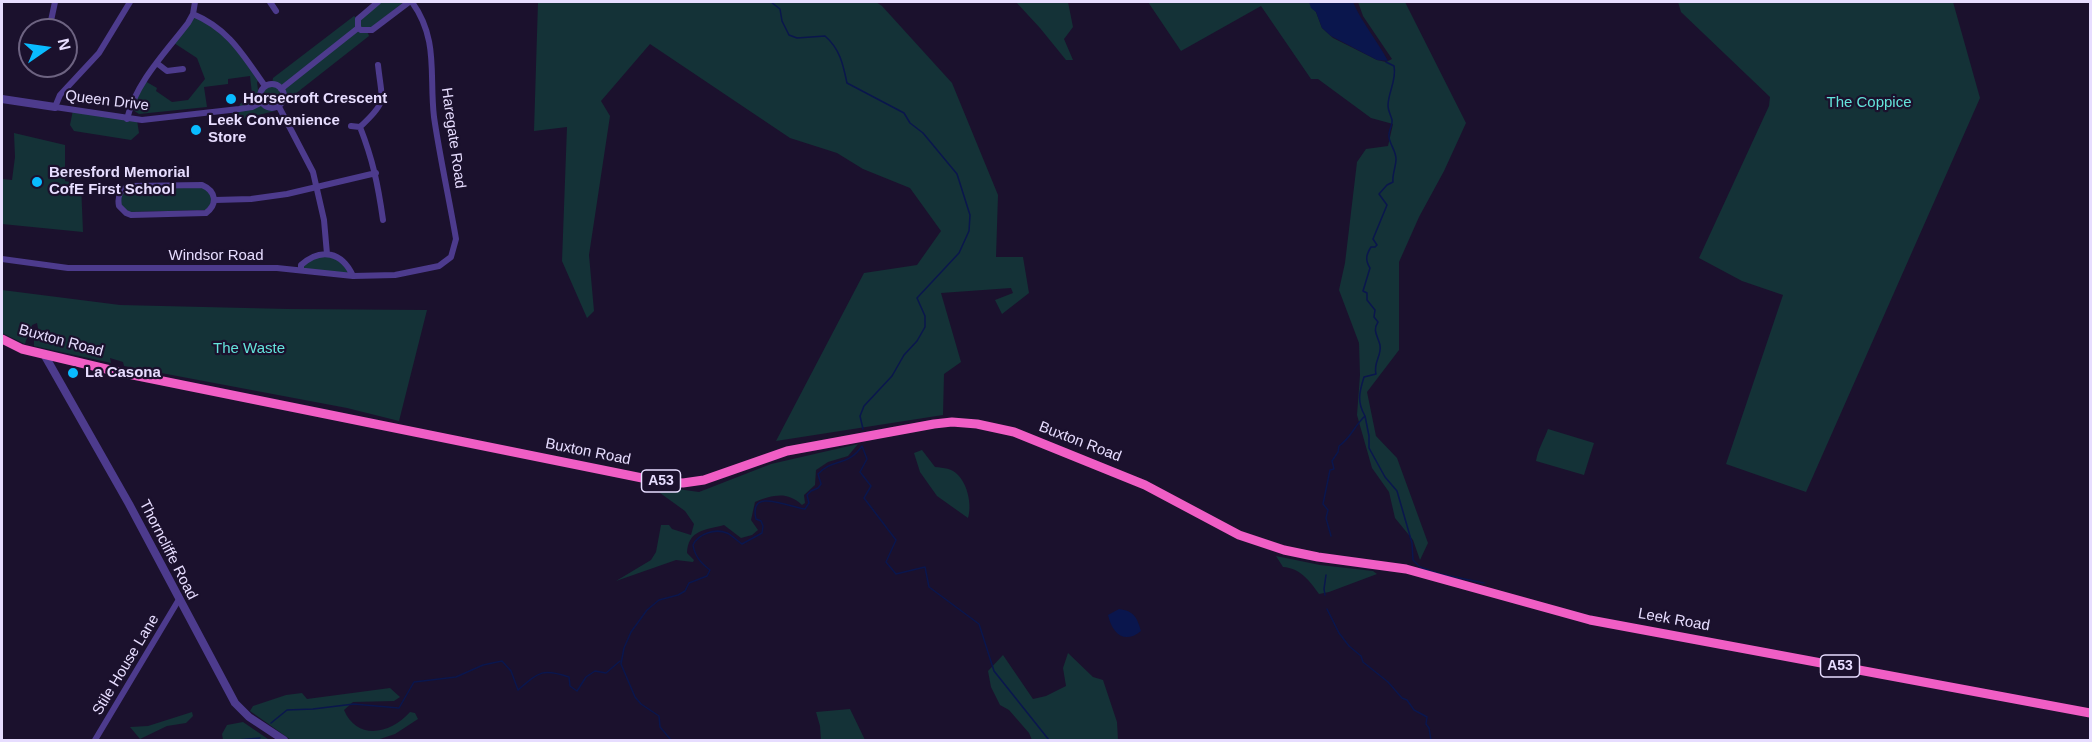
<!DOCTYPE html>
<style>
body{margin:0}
#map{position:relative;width:2092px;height:742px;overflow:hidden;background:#1b112d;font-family:Helvetica,sans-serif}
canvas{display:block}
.frame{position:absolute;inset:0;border:3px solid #e7ddff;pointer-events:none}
.north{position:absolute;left:18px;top:18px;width:60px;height:60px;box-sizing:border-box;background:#1b112d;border:2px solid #6d6381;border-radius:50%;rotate:77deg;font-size:16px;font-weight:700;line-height:24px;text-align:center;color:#e7ddff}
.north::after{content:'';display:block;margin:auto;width:21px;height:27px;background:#09bbff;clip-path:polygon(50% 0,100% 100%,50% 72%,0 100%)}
</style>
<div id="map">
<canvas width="2092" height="742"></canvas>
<div class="frame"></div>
<div class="north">N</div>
</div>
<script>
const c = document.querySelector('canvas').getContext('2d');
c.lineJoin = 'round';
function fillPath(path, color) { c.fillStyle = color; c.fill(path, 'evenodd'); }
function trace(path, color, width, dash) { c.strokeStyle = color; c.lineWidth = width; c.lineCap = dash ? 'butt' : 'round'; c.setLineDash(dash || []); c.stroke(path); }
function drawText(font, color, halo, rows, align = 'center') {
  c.font = font + ' Helvetica,sans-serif'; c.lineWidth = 4.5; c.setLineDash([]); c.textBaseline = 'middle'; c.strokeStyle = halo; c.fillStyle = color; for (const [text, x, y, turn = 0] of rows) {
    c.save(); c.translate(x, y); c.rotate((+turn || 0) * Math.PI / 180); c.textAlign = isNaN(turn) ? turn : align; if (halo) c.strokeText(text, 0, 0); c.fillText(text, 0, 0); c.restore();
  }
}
fillPath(new Path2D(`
 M381 2H404L371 28 360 27V19Z
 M538 2H876L882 6 952 83 998 195 996 257H1023L1029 293 1002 314 995 300 1013 293 1011 288 941 293 961 362 944 374 943 415 776 441 864 273 917 265 941 231 910 188 863 169 837 153 790 138 650 44 601 101 610 116 589 255 594 311 587 318 562 261 567 127 534 131Z
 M1016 2H1068L1073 27 1064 39 1073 60H1066L1040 28Z
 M1148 2H1309L1316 12 1322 28 1333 38 1377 60 1386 62 1392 59 1363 16 1358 2H1405L1466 123 1444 171 1419 217 1399 262V350L1367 392 1376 436 1397 458 1428 543 1420 560 1413 540 1395 518 1389 492 1372 468 1357 415 1360 375 1359 343 1339 290 1345 263 1357 162 1366 149 1388 146 1393 124 1371 118 1318 79H1311L1261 6 1181 51Z
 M1678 2H1953L1980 98 1806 492 1726 464 1783 295 1742 281 1699 258 1769 106 1770 97 1681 12Z
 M193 14 219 28 260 80 257 82 258 90 260 92 265 86 272 84 273 78 354 16 358 19V28L367 31 369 36 290 98 283 99 278 105 272 108 275 111 233 121 232 110 239 109 240 104 252 94 250 76 228 79V84L204 87 207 107 139 114 130 108 145 81 157 88 156 91 172 102 188 100 205 79 197 58 174 43Z
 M73 110 137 120 139 133 131 140 74 131 70 125Z
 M14 133 65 145V181L81 184 83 232 2 224V179L12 180 15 157Z
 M202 187 210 192 212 201 207 210 128 212 120 205 121 194 129 188Z
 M333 255 353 276 301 270 309 258Z
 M2 290 120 305 288 309 427 310 399 421 347 408 124 366 123 362 110 358 111 363 34 346V340L39 334 37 323 32 325C31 333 27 336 25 344L2 333Z
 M1548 429 1594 443 1584 475 1536 461C1538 449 1544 440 1548 429Z
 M858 444 848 456 828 462 816 470 815 485 804 495 805 503 802 505C787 491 773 495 755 502L751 520 758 530 752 535 741 538 724 525C705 530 688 530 687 553L694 560 693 562 676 560 616 581 651 560 656 552 661 525H669L672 529 691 535 694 524 685 511 649 485 699 492 771 464Z
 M922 450 935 467C944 468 952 468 958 475 968 485 972 506 968 518L937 496 920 472 914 453Z
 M1276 556 1320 565 1373 571 1377 574 1329 592 1319 594C1310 581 1300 568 1283 567Z
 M1068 653 1093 677 1103 680 1117 722 1118 740H1032L1029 733 1009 710 1000 705 991 687 988 671 1003 655 1033 699 1046 696 1066 686 1063 668Z
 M390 688 400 697 394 701 353 702 344 710C357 741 391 734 410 712L415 713 418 719 395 734 377 740H291L250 711 253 706 286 695 302 693 307 699Z
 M850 709 865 740H821L820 726 816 712Z
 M192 712 193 716 186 723 167 726 140 739 130 727 148 726Z
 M243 722 268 739 267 740H223L222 734 227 725Z`), '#143237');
fillPath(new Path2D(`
 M1309 2H1353C1362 23 1377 40 1388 61L1377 60 1331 36 1322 28 1316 12 1311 8Z
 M1119 609C1134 611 1137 617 1141 631 1124 645 1112 633 1108 615Z`), '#0a164d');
trace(new Path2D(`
 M771 2 780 9 782 21 789 35 797 38 825 36C840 49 843 64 847 83L904 113 910 123 923 133 957 174 970 215 969 231 959 253 917 298 925 316V327L917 341 904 355 892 376 864 406 860 416 863 429
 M1365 416C1357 402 1359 393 1364 377L1376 374C1373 362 1382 356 1380 345 1378 336 1372 331 1378 322L1374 317 1375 310 1367 300V293L1363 291 1370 268C1365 260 1366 255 1371 247H1375L1377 245 1373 239 1387 205 1379 194 1387 185 1393 182C1392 174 1396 167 1396 159 1396 151 1390 145 1389 137 1388 131 1393 125 1392 120 1391 115 1388 111 1388 106 1388 92 1397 80 1394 66L1386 62
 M862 446 867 459 860 472 871 486 864 498 896 540 886 562 896 574 925 567 929 587 979 624 994 671 1049 740
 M1331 536 1326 518 1328 510 1323 504 1330 470 1334 469 1332 461 1338 452 1339 446C1351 438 1354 426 1365 416L1369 436V448L1385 477 1397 491 1412 543 1413 560 1420 567 1440 574 1484 583
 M1325 595 1324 589 1326 575
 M1327 609 1339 633 1349 646 1361 656 1363 662 1388 682 1402 698 1407 700 1414 710 1427 717 1426 724 1429 728 1431 740
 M271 723 287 710 313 709 354 704 399 708 414 682 456 677 483 665 502 661 511 671 518 690C539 672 542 668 569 677L570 686 577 691 586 677 595 671 606 673 620 661
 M196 740H224
 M238 740 260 738
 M671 740 660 727 659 716 641 704 635 697 621 664 624 648 631 632 647 610 659 600 678 595 685 591 689 583 707 576 710 570C701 563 695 557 693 545 698 534 715 528 727 533 732 535 737 541 742 544L762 533 763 526 761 521 756 519C748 486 791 508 805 509L809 503 807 495 811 491 818 488 821 484 818 474C832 458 848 467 862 446`), '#0a164d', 1.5);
trace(new Path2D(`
 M130 2 99 53 60 95 55 107 142 120 239 109 252 107 262 102
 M270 2 276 11
 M378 2 358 19V28L361 30H372L409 2
 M193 14C229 29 243 55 265 86
 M49 30 55 2
 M158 64 167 71 183 69
 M260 96a12 12 0 1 1 24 0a12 12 0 1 1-24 0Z
 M281 89 358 28
 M278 105 313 172 324 220 327 254
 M127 119C136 82 166 52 188 23L193 14 195 2
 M351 126 360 127C373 160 378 185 383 220
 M360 127C388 101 382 102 378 65
 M202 185C216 191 218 204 206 213L131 215 126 213 119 206C117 196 120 190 129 186Z
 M215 200 251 199 287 194 376 173
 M2 259 68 268H277L353 276 395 275 439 266 451 257 456 239C449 198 440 158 434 117 429 74 439 40 412 2
 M301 270V265C321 247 342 252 353 276
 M95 740 178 601`), '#4d3b8d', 6);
trace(new Path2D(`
 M2 99 55 107
 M45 356 129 504 235 703 249 717 284 740`), '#4d3b8d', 8);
trace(new Path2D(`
 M2 339 22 349 123 373 657 481 683 483 704 480 787 451 934 424 952 422 977 424 1014 432 1145 485 1239 535 1284 550 1318 557 1406 569 1590 620 2090 713`), '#f05ec5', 9);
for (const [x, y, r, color] of [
 [231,99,6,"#09bbff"],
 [196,130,6,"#09bbff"],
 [37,182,6,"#09bbff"],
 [73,373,6,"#09bbff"]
]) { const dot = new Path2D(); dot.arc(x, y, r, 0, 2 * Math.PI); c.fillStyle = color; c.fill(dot); trace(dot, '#1b112d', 2); }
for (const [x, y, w] of [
 [661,481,39],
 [1840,666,39]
]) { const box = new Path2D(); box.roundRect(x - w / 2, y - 11, w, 22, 4.5); c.fillStyle = '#1b112d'; c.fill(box); trace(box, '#e7ddff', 1.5); }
drawText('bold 14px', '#e7ddff', null, [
 ["A53",661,481],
 ["A53",1840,666]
]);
drawText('bold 15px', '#e7ddff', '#1b112d', [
 ["Horsecroft Crescent",243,99],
 ["Leek Convenience",208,121],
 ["Store",208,138],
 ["Beresford Memorial",49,173],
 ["CofE First School",49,190],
 ["La Casona",85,373]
], 'left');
drawText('15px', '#e7ddff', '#1b112d', [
 ["Queen Drive",107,101,7],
 ["Haregate Road",453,138,82],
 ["Windsor Road",216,256],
 ["Buxton Road",61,341,15],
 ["Buxton Road",1080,442,21],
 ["Buxton Road",588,452,11],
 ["Thorncliffe Road",168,550,63],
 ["Leek Road",1674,620,10],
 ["Stile House Lane",126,665,-59]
]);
drawText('15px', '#64e4db', '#1b112d', [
 ["The Coppice",1869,103],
 ["The Waste",249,349]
]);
</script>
